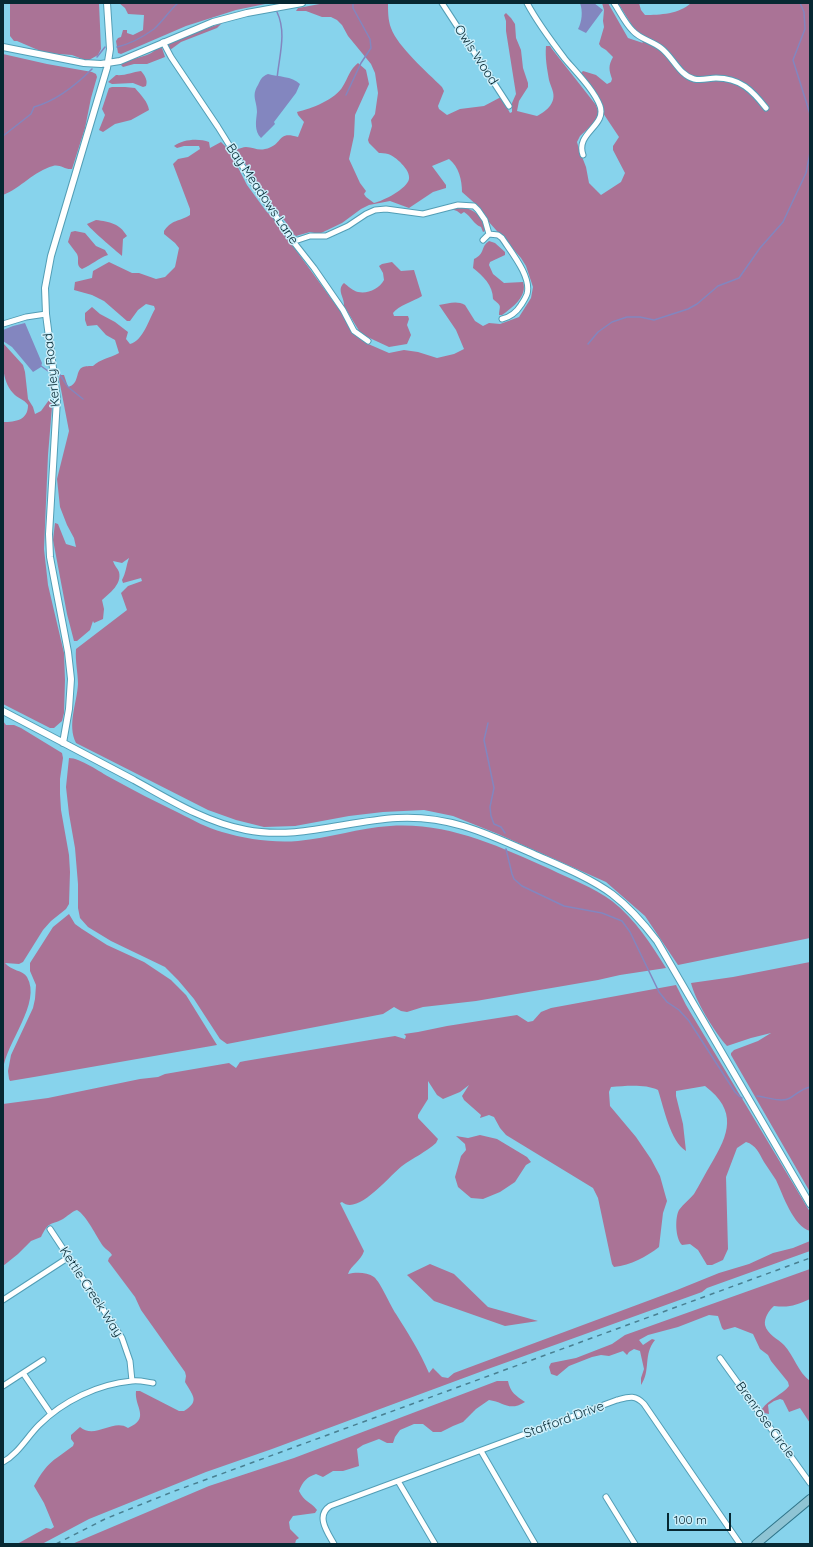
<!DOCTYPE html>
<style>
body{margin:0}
#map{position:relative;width:813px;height:1547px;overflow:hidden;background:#87d3ec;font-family:Quicksand,sans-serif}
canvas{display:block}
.frame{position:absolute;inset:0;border:4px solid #072832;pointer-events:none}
.scale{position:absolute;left:667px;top:1513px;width:64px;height:18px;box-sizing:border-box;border:2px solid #072832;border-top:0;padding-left:5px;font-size:12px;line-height:14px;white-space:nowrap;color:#072832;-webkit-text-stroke:3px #caeefa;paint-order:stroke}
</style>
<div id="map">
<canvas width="813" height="1547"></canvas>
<div class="frame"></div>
<div class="scale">100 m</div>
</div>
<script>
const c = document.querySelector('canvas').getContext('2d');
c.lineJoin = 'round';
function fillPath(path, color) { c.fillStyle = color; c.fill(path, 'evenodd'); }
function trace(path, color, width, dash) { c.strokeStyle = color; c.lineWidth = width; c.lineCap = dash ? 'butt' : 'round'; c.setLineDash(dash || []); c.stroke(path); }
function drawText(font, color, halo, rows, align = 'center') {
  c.font = font + ' Quicksand,sans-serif'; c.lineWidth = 3; c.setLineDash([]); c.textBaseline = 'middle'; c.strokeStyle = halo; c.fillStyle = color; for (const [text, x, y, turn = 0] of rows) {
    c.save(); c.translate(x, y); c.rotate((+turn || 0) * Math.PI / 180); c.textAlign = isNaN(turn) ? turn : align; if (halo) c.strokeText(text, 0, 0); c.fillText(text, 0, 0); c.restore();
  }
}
fillPath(new Path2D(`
 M10 3H99L101 49 98 55 89 60H85L72 55 45 53 17 41H14L10 36Z
 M119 3H270L236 10 186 26 121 54 118 53 116 41 118 38 121 37 123 30H127V33L133 35 143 30 144 15 128 14 125 8Z
 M325 3H388C388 11 388 20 391 28 398 47 427 72 442 87L444 91 438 106 439 109 447 115 460 109 484 106 501 97 510 113 512 112V103L516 94 506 31V21L504 15 506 13 511 18 515 24 516 38 521 50 523 68 528 83V87L519 101 517 111 537 116C545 112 556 104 553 92 552 88 550 84 549 80 547 68 545 58 546 46H550L552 49 596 105 599 114 594 123 580 136 577 142 579 149 586 167 589 183 601 195 621 182 625 173 613 150V146L619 137 603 113 601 103 581 73 583 71 596 75 607 84 611 82 612 79C609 70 608 66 613 57L606 50 601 47 599 44 604 27 603 21 604 10 602 3H608L628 38 643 43 618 3H639L641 10 645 15C660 15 679 14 691 3H810V938L678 965 645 916 606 882 498 834 453 816 424 810 383 812 349 816 295 826 264 827 236 820 208 810 76 743C67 725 77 703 78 684 78 673 75 661 76 649L127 610 121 593 128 586 142 581 141 578 123 583 122 580C126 573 126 566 129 558L122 563 113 561C114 565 118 569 119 572 122 584 110 593 102 600L104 609 103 619 94 623 93 621 90 630 77 641H74L67 614 53 540 55 523 58 524 66 544 76 547 74 538 67 525 60 507 57 479 69 431 59 379 60 375H64L68 387C80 384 75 370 83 367 85 366 90 366 93 366 100 359 110 358 119 353L115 340 106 335 97 325 87 326 85 320V313L92 307 100 314 115 322 128 332 126 339 130 344C143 341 149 319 155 309L154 306 146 304 138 310 130 321H127L104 301 92 295 74 290 75 282 92 278 93 271 109 262 132 273H139L156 279 165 277 175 267 179 248 175 243 164 234V231C172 219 179 222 190 215V209L173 164 178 159 188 157 200 149 199 146H184L177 148 174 146C183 139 199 138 209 142L210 148 221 142 229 150 247 185 266 211 280 225 290 242 341 312 355 335 366 343 389 353 404 350 418 352 437 358 454 354 464 349 456 330 439 305C448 304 456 300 465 305L475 321 483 326 489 323 500 324 519 317 531 298 533 287 526 266 521 258 488 221 479 207 462 192C462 180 459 167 449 159L432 166 446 185V188L433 192 409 208 390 201 369 205 361 209 342 223 319 234 310 232 296 236 293 234 285 221 277 214 236 149C240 149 243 147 246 147 253 147 258 151 265 149 284 145 276 130 298 137L304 122 298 115 297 112C311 109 336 99 343 86 348 78 350 69 358 63L366 70 369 84 355 115 354 136 349 159 360 183 366 191 364 194 366 197 374 203C383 201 407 189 409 179 411 170 395 156 388 154 385 153 381 153 379 153L369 143 368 140 372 126 371 120 375 114 378 93 375 73 371 64 348 36 342 25 337 20 331 17H322L306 11H296L298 8Z
 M222 23 217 28 181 42 170 50 167 45 175 40Z
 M157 48H162L165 57 147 64H134L123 67 121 65C132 56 148 59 157 48Z
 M3 54 47 64 92 72 96 74 97 77 91 98 85 128 72 169C65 170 60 164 53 166 34 171 21 188 3 195Z
 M141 71C145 76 148 80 146 86L143 87 133 83 112 84 108 82 116 75C125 76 132 72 141 71Z
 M112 87H125L135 88C141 95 148 102 149 110L131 120 115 124 103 132 99 130 105 115 102 109 109 88Z
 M457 206C474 209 482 214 485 231L483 232 481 227C473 224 472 217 464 212L461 214 457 211 451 209Z
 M96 220C110 222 119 223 127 236L123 239 122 256C116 251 88 227 87 224Z
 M75 231 85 233 96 246 105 250 108 255C98 258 92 265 82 269 75 265 80 260 77 254 74 250 71 246 68 242L71 232Z
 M489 241 495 243 505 252V255L490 262 489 265 493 274 504 283 523 282C528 296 512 308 502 315H499C500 304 502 307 493 299 493 285 483 276 473 268L474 259C486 253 480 247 489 241Z
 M392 262 401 271 414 270 422 296C414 301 398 306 393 313L394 316H408L409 319 407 325 411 335 407 344 389 347 361 334 344 306C345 298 336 290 344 283 348 286 353 291 358 292 368 294 379 289 384 280L383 273 379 266 382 264Z
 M3 343 23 365 25 372 28 399 33 407 35 414 41 411 49 400 52 401V407L48 455 44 549 48 585 64 653 65 680 64 713 62 721 54 728H50L3 704V422C16 422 28 420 28 405 24 399 17 398 13 393 1 380 3 360 3 343Z
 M3 721 6 725H14L21 728 62 753 63 758 60 779V794L61 810 69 855 70 872 69 904 66 909 51 921 43 930 23 962 19 964 5 963C11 971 23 970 27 977 42 1003 6 1042 3 1070Z
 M69 758C80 758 100 772 111 778 133 790 156 802 179 813 193 820 207 828 222 832 246 839 272 843 298 841 329 838 359 828 390 826 448 822 498 846 550 869 570 879 593 887 612 901 635 919 651 944 666 968L620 975 598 980 476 1001 423 1007 407 1012 401 1011 394 1007 383 1014 227 1044 220 1039 194 999 178 980 165 967 111 941 88 927 80 918 78 908V884L75 848 69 814 66 787Z
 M69 914 75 924 82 929 107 945 144 962 171 980 186 995 217 1045 34 1077 10 1081 9 1079 8 1071 11 1055 33 1008 35 999 36 985 30 971V963L53 927Z
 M810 962V1192L731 1055V1053L734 1050 758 1041 771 1033 751 1038 727 1046C715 1033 695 1000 691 983L733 977Z
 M676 985 686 1005 810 1212V1231C793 1226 783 1195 776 1180 772 1174 768 1168 764 1162 759 1153 756 1145 746 1142L737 1148 726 1177 728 1249 723 1260 712 1265H707L698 1250 690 1244 682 1245C675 1238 675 1217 679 1210 683 1204 690 1199 694 1194 700 1184 705 1174 711 1164 729 1134 738 1111 705 1086L676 1091V1096L683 1124 686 1151C670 1141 664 1108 658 1090 645 1084 626 1086 611 1087L609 1092 610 1106 636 1137 651 1159 660 1176 665 1194 667 1201 663 1213 659 1247C646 1257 631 1265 614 1267L612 1264 598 1198 593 1188 506 1135 500 1128 494 1117 489 1115 480 1118 481 1115 464 1100 462 1096 469 1085 460 1092 443 1099 437 1095 428 1081V1099L418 1115V1118L438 1139 436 1143C426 1152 413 1158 402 1166 390 1175 358 1216 342 1202L340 1203 364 1251C361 1261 351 1265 348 1274 356 1272 367 1272 374 1277 381 1283 390 1305 396 1314 408 1333 420 1352 429 1373L433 1368 442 1377 448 1378 454 1373 677 1290 719 1273 749 1264 773 1253 793 1248 810 1241V1251L707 1288 702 1292 488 1369 272 1449 206 1472 89 1519 42 1544H17L46 1528 51 1529 54 1527 44 1503 34 1486C40 1475 47 1464 58 1457 63 1453 68 1450 73 1446L74 1443 71 1439V1435L80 1427C95 1440 113 1418 128 1428 151 1418 134 1407 136 1391H140L179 1411H184C200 1401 193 1396 185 1382L186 1376 185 1372 141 1310 135 1297 108 1261 109 1258 112 1255C110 1251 106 1250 103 1246 96 1236 87 1216 77 1210 71 1212 68 1216 63 1219 49 1226 49 1221 41 1237L31 1241 18 1254 3 1266V1104L48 1098 140 1079 158 1077 165 1074 229 1063 236 1068 240 1062 245 1061 376 1039 395 1036 405 1039 406 1036 404 1034 418 1032 447 1026 517 1015 528 1022 533 1021 541 1012 551 1008Z
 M480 1135 497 1139 527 1157 531 1162 526 1165 515 1182 500 1192 483 1199 471 1198 458 1187 455 1177 461 1156 466 1150 465 1144 456 1136 468 1138Z
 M430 1264 454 1274 488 1307 538 1321 505 1326 434 1301 407 1275Z
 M810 1269V1299C796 1305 790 1308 774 1306 769 1310 764 1318 765 1325 767 1334 778 1339 784 1345 794 1356 798 1372 810 1381V1423L800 1408 789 1412 783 1400 780 1399 774 1401 768 1405 769 1414 764 1413 762 1409C769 1399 782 1395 789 1386L788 1382 771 1361 768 1355 760 1349 753 1334 735 1327 724 1330 722 1328 718 1316 709 1315 678 1327 648 1335 639 1340 643 1345 652 1339 655 1340C643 1354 651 1371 641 1385V1378L644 1369 640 1351 634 1349 629 1352 627 1355 623 1351 609 1356 601 1355 592 1357 569 1366 557 1376 551 1374 549 1367 551 1363 576 1358 612 1344 625 1335Z
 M497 1381H508C510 1392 516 1396 525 1402 509 1412 504 1402 489 1400L476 1409 463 1422 453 1426 441 1432H433L423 1424H414L400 1430 395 1437 393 1443H387L379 1439 363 1445 357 1449 359 1466 343 1471H333L323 1477 316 1474C307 1477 303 1481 299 1491 304 1502 310 1501 317 1510L315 1513 293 1516 289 1522 290 1529 299 1538 296 1540 295 1544H72L209 1486 294 1458Z`), '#aa7396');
fillPath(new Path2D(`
 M580 3H594L603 10 586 33 578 29C582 22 583 11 580 3Z
 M268 74C278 77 292 76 300 84L296 93 274 122 275 124 261 138C254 131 256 121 257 112 257 101 251 96 258 85 261 79 261 77 268 74Z
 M25 323 42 363 41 367 33 372 12 347 3 341V330L13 326Z`), '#8386bf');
trace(new Path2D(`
 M800 3 804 12 805 29 793 60 810 114
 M275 4 276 3
 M117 47C130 44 143 37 154 29 163 21 169 11 178 3
 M97 57 105 47
 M277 79C279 56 287 33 277 12
 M346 95 361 63 371 48 370 39 353 8V3
 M3 136 31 114 34 107C56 101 76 85 92 69
 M588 344 598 332 612 322 627 317H640L654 320 688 309 697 304 718 286 739 278 760 248 783 222 806 173 810 153
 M41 366 48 371
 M58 372 68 387 83 399
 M488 723 484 740 494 788 490 807 491 816 494 824 501 827 505 833
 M506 849 512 874 514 879 522 886 564 906 602 913 622 921 630 932 659 992 667 1002 679 1010 689 1021 735 1092 739 1096 742 1098
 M757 1096C766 1097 782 1103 790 1098 797 1094 801 1089 810 1087`), '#8386bf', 1.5);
const minor = new Path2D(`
 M442 3 509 106
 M527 3C537 22 552 42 565 59 576 72 594 90 600 106 607 126 575 133 583 155
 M614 3C620 12 625 23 633 31 640 39 652 41 661 48 673 57 679 75 694 79 702 81 709 78 716 78 740 78 752 90 766 108
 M163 42 171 57 218 127 251 180 292 240 314 268 343 310 354 331 368 341
 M489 234 498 235 502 238C511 252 532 277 527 294 526 297 523 302 521 305 516 313 511 317 502 319
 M292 240H298L310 236H326L348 226 366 214 375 210 386 209 423 214 458 205 474 206 478 210 485 220 489 234 483 240
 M3 324 26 317 46 314
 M50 1229 122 1338 130 1361 132 1381
 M3 1300 69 1257
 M720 1358 810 1483
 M23 1373 51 1414
 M3 1386 43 1360
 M481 1451 535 1544
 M3 1462C18 1454 27 1437 39 1425 63 1401 98 1384 132 1381 139 1380 146 1382 153 1383
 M398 1481 435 1544
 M606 1497 635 1544
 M334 1544C328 1533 315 1516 330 1506L617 1400C628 1397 635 1394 644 1404L740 1544`);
const tertiary = new Path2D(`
 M3 47 84 63 101 64 120 61 213 22 247 13 302 3
 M3 711C47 734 90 757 134 780 170 800 205 822 246 830 297 840 346 821 397 818 451 815 490 835 538 856 563 867 590 878 612 894 629 907 644 924 657 941L810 1204
 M63 743 69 709 71 679 68 652 50 557 49 534 57 399 46 314 45 288 51 256 107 68 110 49 107 3`);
const primary = new Path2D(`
 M756 1544 810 1499`);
trace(minor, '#529eb6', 7);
trace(tertiary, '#529eb6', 8);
trace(primary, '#2f7489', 10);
trace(minor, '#fff', 5);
trace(tertiary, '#fff', 6);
trace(primary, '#8fc4d4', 8);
trace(new Path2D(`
 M56 1544 105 1519 172 1492 810 1258`), '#498092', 1.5, [5, 5]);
drawText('13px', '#072832', '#caeefa', [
 ["Owls Wood",476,55,57],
 ["Bay Meadows Lane",262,194,56],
 ["Kerley Road",52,370,-96],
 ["Kettle Creek Way",91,1292,57],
 ["Stafford Drive",564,1420,-20],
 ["Brenrose Circle",765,1420,54]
]);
</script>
